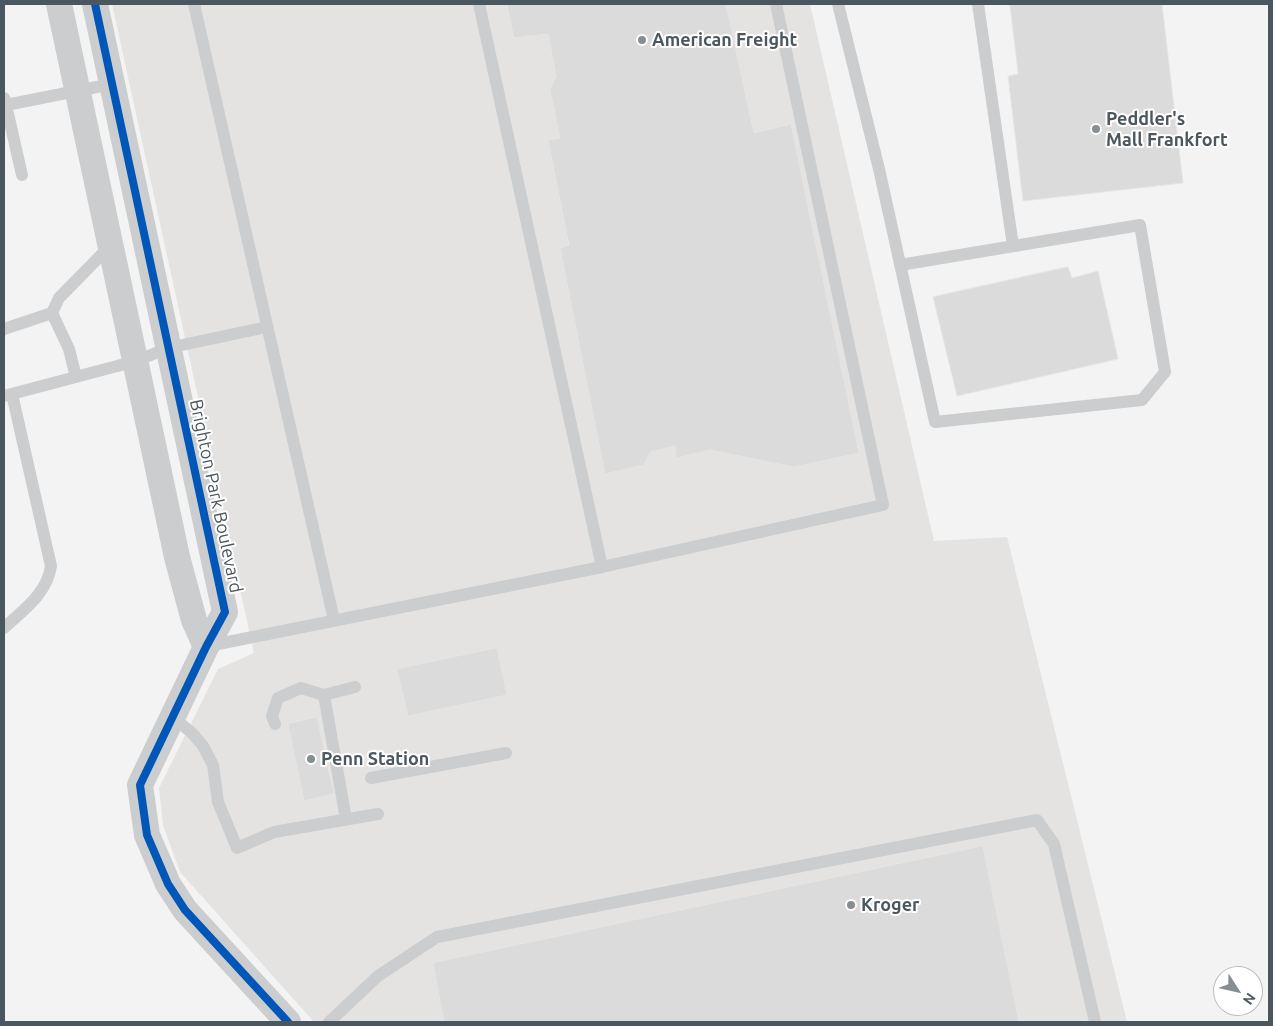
<!DOCTYPE html>
<style>
body{margin:0}
#map{position:relative;width:1273px;height:1026px;overflow:hidden;background:#f3f3f3;font-family:Ubuntu,sans-serif}
canvas{display:block}
.frame{position:absolute;inset:0;border:5px solid #4b575e;pointer-events:none}
.north{position:absolute;left:1213px;top:966px;width:50px;height:50px;box-sizing:border-box;background:#fff;border:1px solid #b7bcbf;border-radius:50%;rotate:125deg;font-size:14px;font-weight:700;line-height:20px;text-align:center;color:#4b575e}
.north::after{content:'';display:block;margin:auto;width:18px;height:22px;background:#868e92;clip-path:polygon(50% 0,100% 100%,50% 72%,0 100%)}
</style>
<div id="map">
<canvas width="1273" height="1026"></canvas>
<div class="frame"></div>
<div class="north">N</div>
</div>
<script>
const c = document.querySelector('canvas').getContext('2d');
c.lineJoin = 'round';
function fillPath(path, color) { c.fillStyle = color; c.fill(path, 'evenodd'); }
function trace(path, color, width, dash) { c.strokeStyle = color; c.lineWidth = width; c.lineCap = dash ? 'butt' : 'round'; c.setLineDash(dash || []); c.stroke(path); }
function drawText(font, color, halo, rows, align = 'center') {
  c.font = font + ' Ubuntu,sans-serif'; c.lineWidth = 4; c.setLineDash([]); c.textBaseline = 'middle'; c.strokeStyle = halo; c.fillStyle = color; for (const [text, x, y, turn = 0] of rows) {
    c.save(); c.translate(x, y); c.rotate((+turn || 0) * Math.PI / 180); c.textAlign = isNaN(turn) ? turn : align; if (halo) c.strokeText(text, 0, 0); c.fillText(text, 0, 0); c.restore();
  }
}
fillPath(new Path2D(`
 M112 4H810L934 541 1007 537 1127 1022H314L180 872 163 825 159 788 218 669 254 653Z`), '#e4e3e1');
const building = new Path2D(`
 M507 4H726L754 133 791 124 859 453 794 467 710 450 676 458 675 446 650 452 644 465 605 474 560 248 569 245 548 140 560 138 550 90 556 76 548 34 514 38Z
 M1010 4H1162L1183 183 1023 201 1008 76 1018 74Z
 M1068 267 1072 278 1098 271 1118 359 957 396 933 297Z
 M497 648 507 695 408 716 397 669Z
 M317 717 334 794 304 801 288 724Z
 M983 846 1019 1022H444L433 963Z`);
fillPath(building, '#dbdbdc');
trace(building, '#e4e5e5', 1);
trace(new Path2D(`
 M194 4 334 620
 M838 4 879 169 935 422 1142 400 1165 372 1140 225 900 265
 M978 4 1013 246
 M4 98 6 105 112 84
 M6 105 22 175
 M4 329 52 313
 M76 377 69 349 52 313 59 298 111 245
 M4 396 136 361 168 348 267 327
 M602 567 883 505 776 4
 M4 628C23 610 47 594 51 566L12 394
 M208 646 602 567 479 4
 M173 717 193 734 203 746 213 765 218 802 237 848 274 832 378 814
 M275 724 272 716 278 698 301 688 324 695
 M371 778 506 753
 M346 819 324 695 355 687
 M329 1022 378 976 437 937 1037 820 1054 844 1095 1022`), '#cbcdce', 12);
trace(new Path2D(`
 M59 4 177 557 194 620 206 647
 M95 4 225 612 206 647 140 785 147 835 168 884 185 910 288 1022`), '#cbcdce', 26);
trace(new Path2D(`
 M95 4 225 612 206 647 140 785 147 835 168 884 185 910 288 1022`), '#0057b8', 8);
for (const [x, y, r, color] of [
 [642,40,5,"#868e92"],
 [1096,129,5,"#868e92"],
 [311,759,5,"#868e92"],
 [851,905,5,"#868e92"]
]) { const dot = new Path2D(); dot.arc(x, y, r, 0, 2 * Math.PI); c.fillStyle = color; c.fill(dot); trace(dot, '#fff', 2); }
drawText('bold 18px', '#4b575e', '#fff', [
 ["American Freight",652,40],
 ["Peddler's",1106,119],
 ["Mall Frankfort",1106,140],
 ["Penn Station",321,759],
 ["Kroger",861,905]
], 'left');
drawText('18px', '#4b575e', '#fff', [
 ["Brighton Park Boulevard",216,496,78]
]);
</script>
